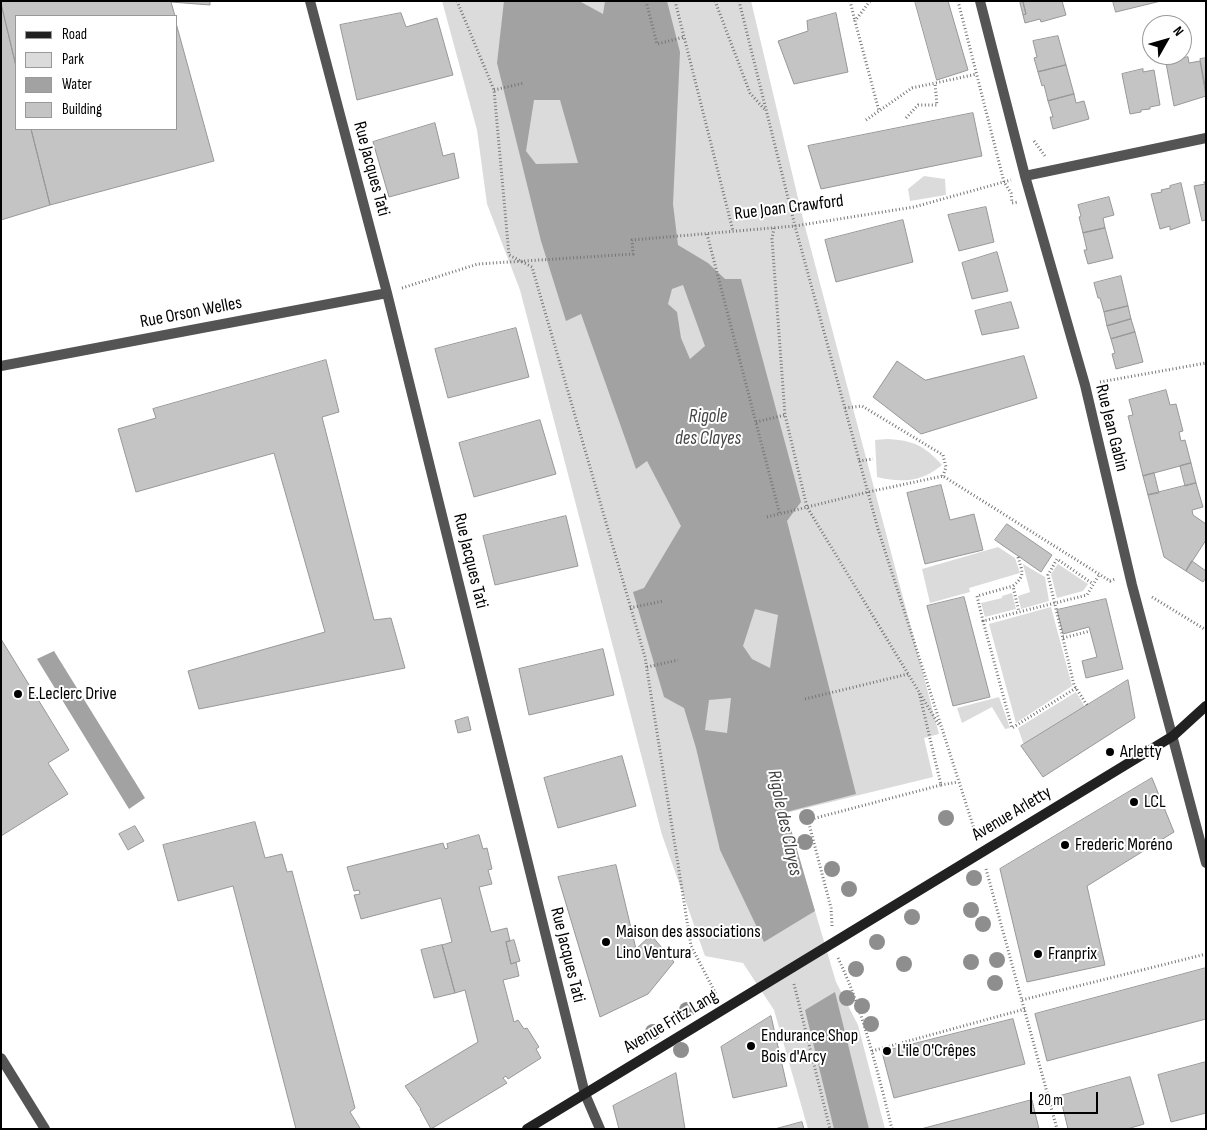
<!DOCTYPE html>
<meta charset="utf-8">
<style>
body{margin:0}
#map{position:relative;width:1207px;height:1130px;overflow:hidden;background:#fff;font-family:"Sofia Sans Condensed",sans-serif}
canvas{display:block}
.frame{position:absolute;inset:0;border:2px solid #000;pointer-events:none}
.legend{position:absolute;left:15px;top:15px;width:162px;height:115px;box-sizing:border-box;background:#fff;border:1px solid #999;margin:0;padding:6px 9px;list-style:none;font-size:15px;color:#000}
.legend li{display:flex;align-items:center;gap:10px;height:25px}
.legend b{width:25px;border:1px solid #999}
.north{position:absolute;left:1142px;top:15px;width:50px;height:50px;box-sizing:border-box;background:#fff;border:1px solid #999;border-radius:50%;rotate:52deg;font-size:14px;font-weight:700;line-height:20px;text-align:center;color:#000}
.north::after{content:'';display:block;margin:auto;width:18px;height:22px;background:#000;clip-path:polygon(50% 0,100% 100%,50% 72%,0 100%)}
.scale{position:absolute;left:1030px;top:1092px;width:68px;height:22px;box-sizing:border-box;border:2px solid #000;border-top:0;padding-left:6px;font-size:15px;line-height:18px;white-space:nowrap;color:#000;-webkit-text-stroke:4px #fff;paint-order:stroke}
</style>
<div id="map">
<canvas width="1207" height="1130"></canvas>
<div class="frame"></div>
<ul class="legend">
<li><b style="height:6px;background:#212121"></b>Road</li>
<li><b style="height:14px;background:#dbdbdb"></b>Park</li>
<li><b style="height:14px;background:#a2a2a2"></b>Water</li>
<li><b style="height:14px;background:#c4c4c4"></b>Building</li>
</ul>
<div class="north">N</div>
<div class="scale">20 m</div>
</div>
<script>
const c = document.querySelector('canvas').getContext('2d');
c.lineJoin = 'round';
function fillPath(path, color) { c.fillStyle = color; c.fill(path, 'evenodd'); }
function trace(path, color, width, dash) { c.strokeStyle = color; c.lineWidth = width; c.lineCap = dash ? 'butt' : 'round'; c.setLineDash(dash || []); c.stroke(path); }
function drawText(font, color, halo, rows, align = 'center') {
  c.font = font + ' "Sofia Sans Condensed",sans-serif'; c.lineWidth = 4; c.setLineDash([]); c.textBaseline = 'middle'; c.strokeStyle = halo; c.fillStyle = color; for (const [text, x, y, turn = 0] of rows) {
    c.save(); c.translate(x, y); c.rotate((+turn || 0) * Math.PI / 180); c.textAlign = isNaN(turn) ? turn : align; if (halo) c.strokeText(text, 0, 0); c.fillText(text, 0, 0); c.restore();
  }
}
fillPath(new Path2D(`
 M442 1H751L803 219 939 734 924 738 933 777 786 813 836 982 858 1025 885 1129H808L774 1010 743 963 705 956 662 835 520 290 487 204 477 130Z
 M924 176 945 179 946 195 910 201 908 189Z
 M887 439C913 440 925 446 942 465 922 482 902 483 877 477L875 440Z
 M998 547 1015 558 1020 573 969 588 970 592 930 603 922 569Z
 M1023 564 1045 577 1049 601 1021 609 1018 596 1030 592Z
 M1058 564 1088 584 1083 591 1057 598 1051 574Z
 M1012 593 1016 609 985 617 981 603 1002 598V596Z
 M1051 607 1072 686 1016 723 989 624Z
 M1076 692 1085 707 1024 745 1018 728Z
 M999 697 1010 728 1005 729 992 707 962 723 957 708Z`), '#dbdbdb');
fillPath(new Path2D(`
 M504 1H579L603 14 605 1H667L680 52 673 204 678 245 708 263 725 279H741L801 502 787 521 856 794 786 812 815 911 764 942 720 850 696 748 684 708 664 697 633 592 644 588 681 526 647 461 636 469 581 314 566 321 541 241 497 63ZM534 100H560L578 163 536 164 526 151ZM683 285 705 346 690 359 681 338 677 312 668 304 672 289ZM755 609 778 615 770 668 752 659 743 646ZM731 698 727 733 705 730 709 700Z
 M54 651 145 798 129 809 37 659Z
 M835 992 869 1129H834L805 1010Z`), '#a2a2a2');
const building = new Path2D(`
 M1 1H210V5L171 2 175 16H16V66Z
 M915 1H948L968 70 937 80Z
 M1062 1 1066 15 1041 22 1040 19 1025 23 1023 15 1026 14 1023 2Z
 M1113 1H1161L1116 12Z
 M1023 2 1026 14 1023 15 1020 3Z
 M1 4 16 66V129H31L50 205 1 220Z
 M401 13 406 27 437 18 453 75 357 100 340 25Z
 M836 13 848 72 794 84 778 41 808 31 807 21Z
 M176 23 214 161 50 205 31 129H176Z
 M1058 36 1066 65 1038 72 1034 58 1037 57 1033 41Z
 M1188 57 1189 63 1200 61 1206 96 1174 106 1166 63Z
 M1206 58V91L1200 59Z
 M1066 65 1074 94 1048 101 1044 85 1042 86 1038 72Z
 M1143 69V72L1154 70 1160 105 1150 107V109L1141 110V112L1130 114 1122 74Z
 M1074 94 1076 103 1084 101 1089 119 1053 129 1050 117H1053L1048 101Z
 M973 113 982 156 821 189 808 146Z
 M435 123 443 156 454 153 459 178 389 197 373 142Z
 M1204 182H1206V220L1202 221 1194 186 1205 184Z
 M1181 183 1190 223 1170 230V226L1160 229 1151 194 1162 192 1161 190 1170 188V186Z
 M1109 197 1114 215 1103 218 1105 228 1083 233 1079 217 1081 216 1078 205Z
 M986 207 994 242 959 251 948 215Z
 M903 220 913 262 836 282 825 240Z
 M1105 228 1113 258 1088 264 1084 250H1087L1083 233Z
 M997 252 1008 291 972 299 962 263Z
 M1121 276 1128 306 1104 312 1100 298H1098L1094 283Z
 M1011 302 1019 328 982 335 975 311Z
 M1128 306 1131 319 1107 326 1104 312Z
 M1131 319 1135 332 1111 339 1107 326Z
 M516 328 529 377 448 398 435 349Z
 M1135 332 1143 362 1116 369 1112 354 1115 353 1111 339Z
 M1024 356 1037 398 921 434 873 397 897 361 925 380Z
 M326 360 339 412 322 417 374 620 391 618 405 668 199 709 188 671 325 632 274 453 136 492 118 429 156 418 153 409Z
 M1166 390 1170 405 1176 404 1183 431 1179 432 1181 441 1185 440 1191 463 1143 476 1128 416 1133 415 1129 400Z
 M540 420 556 474 474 497 459 443Z
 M1191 463 1196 483 1185 486 1180 466Z
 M1154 473 1159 493 1148 495 1143 476Z
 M1196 483 1203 507 1192 510 1193 515 1206 524V540L1186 571 1164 557 1148 495Z
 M941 485 950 520 974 514 983 550 925 564 907 493Z
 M566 516 578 566 495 585 483 536Z
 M1007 524 1052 555 1041 572 995 540Z
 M1192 561 1206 571V578L1203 582 1186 571Z
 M964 597 990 697 953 706 927 606Z
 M1106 599 1123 669 1086 678 1082 661 1097 657 1089 627 1063 634 1057 610Z
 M1 639 69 750 48 763 68 794 1 836Z
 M603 649 614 695 529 715 519 669Z
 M1128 680 1135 718 1043 777 1021 746Z
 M468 717 471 730 458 733 455 721Z
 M622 756 636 806 558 828 544 778Z
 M1152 778 1174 832 1087 886 1105 965 1027 982 1000 869Z
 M255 822 265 858 282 854 287 872 292 871 355 1108 350 1112 360 1128 358 1129H296L233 886 178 901 163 845Z
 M135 826 144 841 128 850 119 834Z
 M479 835 483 849 487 848 492 869 488 870 492 884 479 887 491 932 507 928 510 941 506 942 511 964 516 962 519 976 503 980 514 1022 518 1020 524 1029 527 1028 539 1047 536 1049 541 1058 508 1079 506 1076 503 1078 507 1083 431 1129 420 1109H421L405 1086 478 1042 465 990 455 993 442 945 452 942 441 898 361 919 354 895 360 894 359 890 354 891 347 867 443 843 445 849 448 848 447 844Z
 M616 865 636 949 651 935 674 962 648 994 600 1017 558 877Z
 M514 940 520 961 511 964 506 942Z
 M442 945 455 993 434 998 421 950Z
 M1206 968V1019L1047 1061 1035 1014Z
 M771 1016 787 1086 733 1098 721 1047Z
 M1013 1019 1025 1064 894 1098 882 1052Z
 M1206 1062V1113L1171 1122 1158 1075Z
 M676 1073 685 1129H619L613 1106Z
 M1130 1077 1144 1124 1127 1129H1068L1060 1096Z
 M1032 1100 1039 1129H921Z
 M802 1122 804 1129H775Z`);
fillPath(building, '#c4c4c4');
trace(building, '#989898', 1);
trace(new Path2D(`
 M457 1 494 90 509 255 532 267 645 657 691 946 717 996
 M646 1 657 44 684 37
 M675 1 733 231
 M715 1 750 93 766 111
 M739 1 795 226 878 529 977 838
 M850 1 855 21
 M870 1 855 21 879 111
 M958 1 1004 182 1011 193 1012 203 1018 202
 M494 90 524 83
 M906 118 918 105H937L935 83
 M866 120 912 88 977 74
 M1034 141 1045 156
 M774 228 772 239 785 415 807 507 939 725
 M707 234 780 515
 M402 288 478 264 633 254 632 240 795 226 914 207 1011 180
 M1100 382 1206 363
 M845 408 862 406 943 455 946 467 943 476
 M756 422 785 415
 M859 461 873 459
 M767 517 868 492 943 476 1110 581 1115 579
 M1018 557C1022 572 1026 575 1013 586L1019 612
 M1152 597 1206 630
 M630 608 663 601
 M983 621 977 596 1013 586
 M1063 638 1090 631
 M647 667 678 660
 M1076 688 1012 728 983 621 1087 595 1099 575
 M805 699 908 674
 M1087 705 1074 685 1048 575 1057 559 1093 584
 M941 785 958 782
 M986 869 1057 1129
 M832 926 831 908 808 820 941 785 919 692
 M838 958C863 1010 878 1073 892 1129
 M794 984 830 1129
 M1022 1000 1206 954
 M872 1051 1025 1009`), '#767676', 3, [1, 2.5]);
trace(new Path2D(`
 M310 1 387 293 585 1094 600 1129
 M980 1 1025 176 1085 385 1132 585 1206 863
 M1025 176 1206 138
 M1 366 387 293
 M1 1058 45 1129`), '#545454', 10);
trace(new Path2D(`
 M527 1129 1173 736 1206 706`), '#212121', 10);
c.fillStyle = '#8e8e8e';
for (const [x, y] of [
 [807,817],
 [946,818],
 [805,842],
 [832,869],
 [974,878],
 [849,889],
 [971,910],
 [912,917],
 [983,924],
 [877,942],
 [997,960],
 [971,962],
 [904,964],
 [856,969],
 [995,983],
 [847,998],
 [862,1006],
 [687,1010],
 [871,1024],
 [653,1032],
 [681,1050]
]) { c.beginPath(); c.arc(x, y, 8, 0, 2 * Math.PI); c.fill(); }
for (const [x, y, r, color] of [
 [18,694,5,"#000"],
 [1110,752,5,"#000"],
 [1134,802,5,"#000"],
 [1065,845,5,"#000"],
 [606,942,5,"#000"],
 [1038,954,5,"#000"],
 [751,1046,5,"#000"],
 [887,1051,5,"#000"]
]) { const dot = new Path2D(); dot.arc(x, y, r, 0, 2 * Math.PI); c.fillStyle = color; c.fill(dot); trace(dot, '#fff', 2); }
drawText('18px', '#000', '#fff', [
 ["Rue Jacques Tati",371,169,75],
 ["Rue Joan Crawford",789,208,-7],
 ["Rue Orson Welles",191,313,-11],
 ["Rue Jean Gabin",1111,428,76],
 ["Rue Jacques Tati",470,561,76],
 ["Avenue Arletty",1012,814,-31],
 ["Rue Jacques Tati",567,955,76],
 ["Avenue Fritz Lang",671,1022,-31]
]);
drawText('18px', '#000', '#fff', [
 ["E.Leclerc Drive",28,694],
 ["Arletty",1120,752],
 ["LCL",1144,802],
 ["Frederic Moréno",1075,845],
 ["Maison des associations",616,932],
 ["Lino Ventura",616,953],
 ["Franprix",1048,954],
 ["Endurance Shop",761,1036],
 ["Bois d'Arcy",761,1057],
 ["L'ile O'Crêpes",897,1051]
], 'left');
drawText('italic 19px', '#434343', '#fff', [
 ["Rigole",708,417],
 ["des Clayes",708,439],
 ["Rigole des Clayes",784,823,78]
]);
</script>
